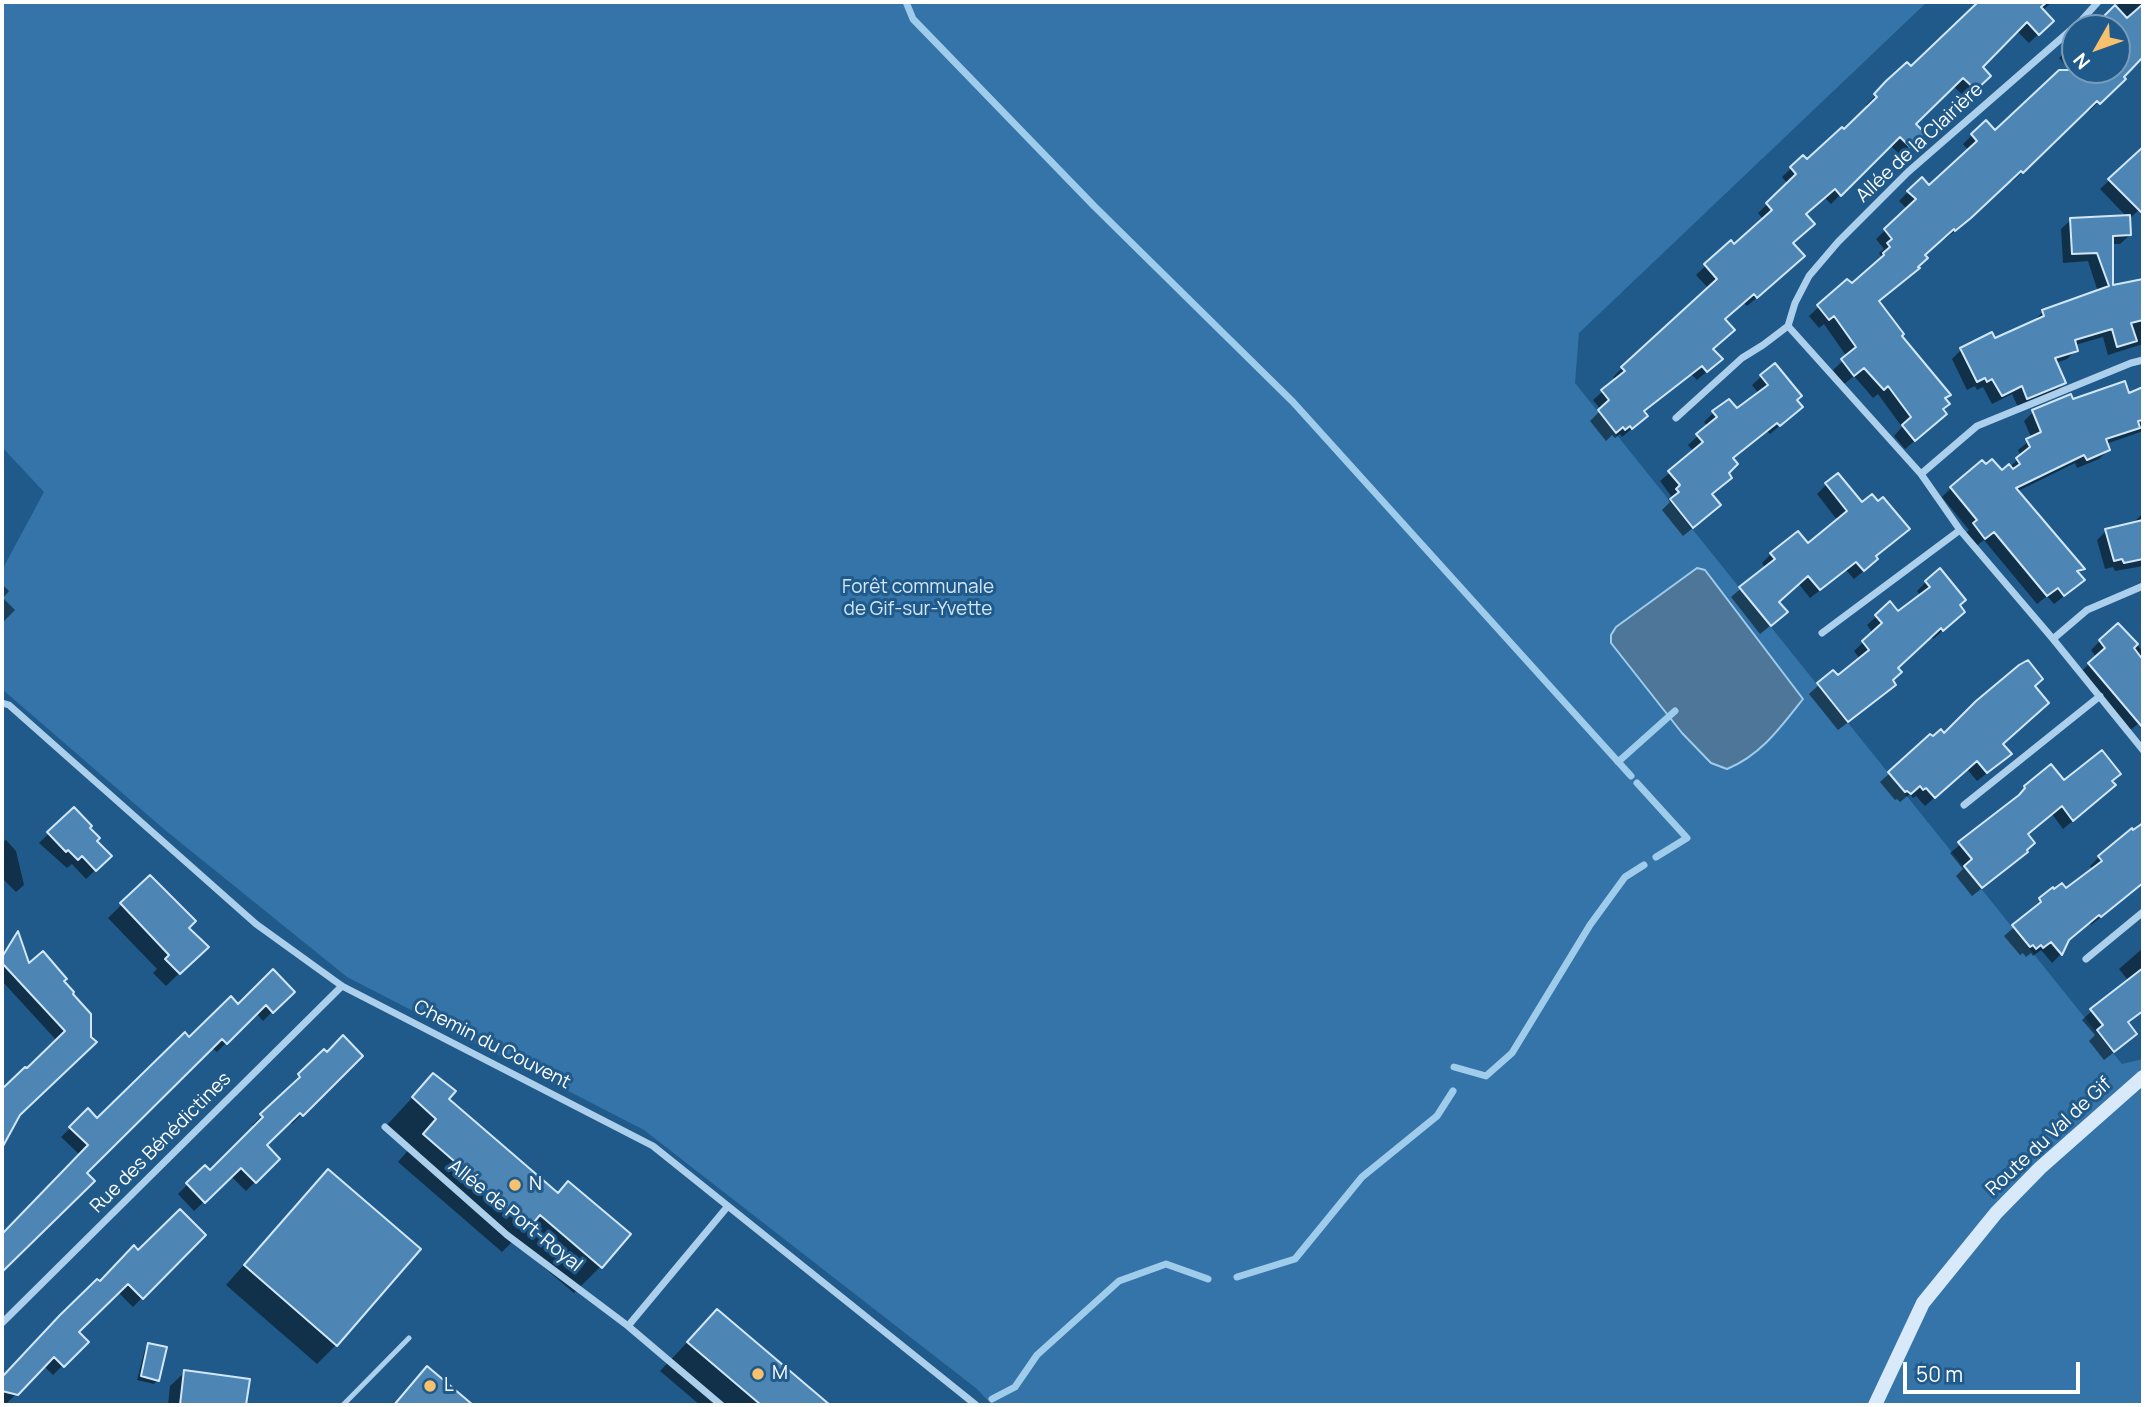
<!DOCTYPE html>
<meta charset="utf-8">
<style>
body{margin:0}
#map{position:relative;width:2145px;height:1407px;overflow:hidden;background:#205a8a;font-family:Manrope,sans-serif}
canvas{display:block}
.frame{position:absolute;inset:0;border:4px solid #fff;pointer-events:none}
.north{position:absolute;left:2061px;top:14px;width:70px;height:70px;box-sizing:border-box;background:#205a8a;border:2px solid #799cb9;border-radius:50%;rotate:230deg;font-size:19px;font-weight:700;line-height:28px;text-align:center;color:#fff}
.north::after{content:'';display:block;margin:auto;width:24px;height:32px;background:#f8c16d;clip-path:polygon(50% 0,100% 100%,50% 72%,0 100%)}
.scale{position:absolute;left:1903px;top:1362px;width:177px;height:32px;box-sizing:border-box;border:4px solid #fff;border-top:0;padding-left:9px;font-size:21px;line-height:24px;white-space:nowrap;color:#fff;-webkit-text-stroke:5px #205a8a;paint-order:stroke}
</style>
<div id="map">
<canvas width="2145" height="1407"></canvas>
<div class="frame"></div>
<div class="north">N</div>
<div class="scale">50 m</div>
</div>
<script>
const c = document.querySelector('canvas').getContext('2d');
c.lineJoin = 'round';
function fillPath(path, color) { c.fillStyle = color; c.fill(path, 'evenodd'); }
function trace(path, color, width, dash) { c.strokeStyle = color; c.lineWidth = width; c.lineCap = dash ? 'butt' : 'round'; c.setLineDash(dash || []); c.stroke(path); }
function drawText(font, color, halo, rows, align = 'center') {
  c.font = font + ' Manrope,sans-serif'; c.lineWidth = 6; c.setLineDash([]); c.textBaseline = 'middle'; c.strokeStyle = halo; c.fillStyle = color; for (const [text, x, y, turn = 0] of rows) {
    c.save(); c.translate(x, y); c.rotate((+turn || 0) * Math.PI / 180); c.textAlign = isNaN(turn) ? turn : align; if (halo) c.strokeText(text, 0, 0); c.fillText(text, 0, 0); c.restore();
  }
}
fillPath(new Path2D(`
 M2 2H1927L1579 333 1575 383 2122 1064 2143 1059V1405H992L977 1389 644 1130 347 977 165 830 2 689V570L44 492 2 447Z`), '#3474a8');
const water = new Path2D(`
 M1697 568 1705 570 1803 699C1781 727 1761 755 1727 769L1711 763 1682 733 1611 643V635L1616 627Z`);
fillPath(water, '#4d7698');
trace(water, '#a0ccec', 2);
fillPath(new Path2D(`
 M1989 2H2052L2042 11 2052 21 2029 43 2016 30 1980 67 1989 76 1966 98 1953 86 1914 124 1923 133 1900 155 1890 145 1831 204 1824 197 1804 215 1791 243 1794 265 1747 306 1743 302 1723 320 1711 350V368L1697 380 1691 374 1643 412 1636 425 1622 437 1620 434 1615 438 1612 435 1606 441 1590 421 1601 410 1593 400 1616 380 1613 377 1622 368 1709 289 1696 275 1731 242 1734 246 1764 220 1758 213 1788 184 1782 177 1803 157 1807 161 1818 152 1868 107 1866 105 1907 64 1911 68Z
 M2121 2H2143V55L2121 77 2114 88 2089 111 2087 109 2013 181 2010 179 1960 227 1945 239 1943 237 1923 255 1908 277 1877 302 1900 336 1949 395 1944 399 1936 423 1905 449 1894 436 1902 427 1878 394 1873 398 1854 376 1844 384 1833 370 1847 357 1824 324 1819 328 1809 316 1847 281 1852 286 1882 257 1879 253 1884 249 1876 239 1907 209 1899 201 1921 179 1929 187 1969 151 1963 144 1972 135 1995 132 2073 74 2059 58 2075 43V70H2117V28H2093Z
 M2143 149V209L2142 207 2129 219 2130 235 2120 244H2111V287L2143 281V344L2108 355 2103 337 2075 345 2076 350 2067 359 2056 363 2064 383 2055 392 2018 407 2012 394 1992 404 1983 387 1977 390 1975 386 1967 390 1952 359 1961 350 1994 340 2033 321 2043 312 2098 292 2088 261 2063 263 2061 229 2071 220 2127 217 2100 189Z
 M1762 376 1795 401 1791 416 1770 434 1767 431 1732 459 1727 473 1730 478 1711 495 1710 514 1683 536 1662 510 1670 502 1668 499 1671 496 1660 481 1694 452 1688 445 1708 427 1704 422 1713 413 1737 411 1759 394 1752 385Z
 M2143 389V431L2106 444 2108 450 2099 459 2077 468 2075 463 2016 492 2083 569 2077 574 2073 589 2054 604 2047 596 2037 604 1984 540 1975 547 1965 534 1969 530 1942 497 1951 488 2002 472 2010 467 2021 456 2018 450 2032 439 2024 421 2033 412 2072 401 2128 395Z
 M1826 485 1908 529 1875 557 1867 568 1854 579 1846 570 1810 598 1798 583 1777 603 1776 621 1760 634 1731 597 1765 568 1762 563 1771 554 1798 533 1807 545 1838 521 1817 494Z
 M2143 513V566L2115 571 2113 567 2105 569 2097 540 2106 531 2134 522Z
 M1926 582 1958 605 1954 621 1933 639 1931 636 1896 668 1891 680 1894 685 1885 694 1838 730 1809 694 1833 672 1838 678 1860 659 1854 651 1873 633 1867 625 1890 604 1898 614 1920 595 1917 591Z
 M2 584 9 591 3 598 15 610 2 623Z
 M2100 641 2135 642 2143 652V731L2138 724 2129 731 2080 673 2096 657 2091 650Z
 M2033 687 2002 744 2000 763 1977 781 1967 769 1925 806 1916 796 1913 798 1910 794 1900 802 1897 799 1895 800 1880 782 1890 773 1944 736Z
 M2110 781 2105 794 2063 829 2052 814 2026 835 2017 861 1972 896 1956 876 1963 869 1950 853 2017 798 2016 797 2025 788 2064 782Z
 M74 809 95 840 110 856 86 879 72 864 67 868 39 843Z
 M2143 825V883L2091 925 2089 923 2066 942 2061 954 2052 963 2041 950 2033 956 2031 953 2026 957 2023 953 2020 955 2004 936 2033 911 2031 909 2053 889 2066 890 2093 871 2090 866 2099 857 2132 831 2133 832Z
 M2 840 3 842 6 840 16 851 24 885 16 892 2 878Z
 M150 877 187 928 206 947 166 986 153 973 157 969 108 918Z
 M17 935 28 966 62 981 70 994 90 1015 2 1140V1091L57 1041 2 981V954Z
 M2143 948V1011L2127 1024 2126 1043 2104 1060 2089 1041 2095 1035 2082 1020 2127 979 2119 969Z
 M292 992 263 1021 256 1013 217 1052 211 1047 84 1173 92 1181 2 1270V1234L80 1155 61 1137 88 1111 97 1120 189 1039 238 1006Z
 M323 1052 361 1056 292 1124 290 1121 265 1146 278 1159 246 1191 231 1176 194 1211 178 1194 205 1167 210 1172 255 1127 252 1125 292 1087 290 1085Z
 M433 1075 447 1099 601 1266 574 1293 513 1241 502 1252 398 1162 411 1147 387 1125Z
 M328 1172 336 1345 317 1364 226 1285 309 1191Z
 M203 1235 133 1307 118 1292 76 1332 86 1342 53 1375 44 1366 7 1403 2 1402V1379L97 1281 100 1283 138 1252Z
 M717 1311 827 1405H700L660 1371Z
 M149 1345 158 1380 154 1384 137 1380 145 1349Z
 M185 1372 248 1380 245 1405H168L170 1386Z`), '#0007');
trace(new Path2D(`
 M906 2 913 19 1094 206 1293 402 1631 776
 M1618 762 1675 711
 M1637 783 1687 838 1656 857
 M1454 1067 1486 1076 1512 1053 1590 925 1625 877 1644 865
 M1237 1277 1295 1259 1362 1177 1437 1116 1453 1091
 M992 1399 1015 1387 1037 1355 1119 1281 1166 1264 1208 1279`), '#a0ccec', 7);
const building = new Path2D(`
 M1978 2H2047L2041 7 2054 21 2039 35 2027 22 1983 67 1991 76 1976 90 1963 78 1916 124 1925 133 1910 147 1900 137 1841 196 1835 189 1806 214 1815 224 1793 243 1805 256 1757 298 1754 294 1725 319 1735 330 1713 349 1723 359 1707 372 1702 366 1644 411 1648 416 1632 429 1630 426 1625 430 1623 427 1616 433 1598 410 1609 400 1601 390 1625 371 1621 367 1717 279 1704 264 1731 240 1734 244 1772 210 1766 203 1796 174 1790 167 1803 155 1807 159 1842 127 1844 129 1877 97 1874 94 1886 81 1907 62 1911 66Z
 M2143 4V57L2124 77 2126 79 2100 104 2097 101 2023 173 2021 171 1971 218 1955 231 1954 229 1925 255 1928 258 1918 267 1920 268 1879 301 1904 334 1902 336 1951 395 1945 398 1950 404 1943 409 1947 414 1915 441 1902 425 1911 417 1888 386 1884 390 1864 368 1854 376 1841 359 1856 347 1834 316 1829 320 1817 305 1847 279 1852 283 1884 255 1883 253 1890 247 1887 243 1892 239 1884 229 1916 199 1907 191 1922 177 1929 185 1977 141 1971 134 1986 120 1995 130 2059 70H2117V28H2092L2115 5 2127 18Z
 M2143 147V214L2108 179Z
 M2130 215 2131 235 2113 236V285L2143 279V320L2131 323 2137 341 2117 347 2112 329 2075 340 2078 351 2055 358 2066 383 2027 399 2022 386 2002 396 1992 379 1987 382 1985 378 1977 382 1960 348 1992 332 1995 338 2044 316 2042 310 2109 286 2097 253 2072 254 2070 218Z
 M1775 363 1802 396 1797 400 1803 407 1780 426 1777 423 1733 458 1738 464 1729 473 1732 478 1712 494 1721 505 1693 528 1670 499 1679 492 1676 489 1680 485 1668 471 1703 442 1696 434 1717 417 1712 411 1729 399 1737 408 1768 385 1760 375Z
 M2125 381 2129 393 2143 387V420L2138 421 2140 428 2106 439 2110 450 2087 460 2084 455 2016 488 2085 569 2077 571 2085 580 2064 596 2058 588 2047 596 1994 532 1985 539 1973 523 1977 520 1950 487 1982 460 1986 464 1992 459 2002 470 2009 464 2013 469 2020 464 2016 458 2030 447 2026 439 2041 432 2032 410 2071 394 2073 399Z
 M1838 473 1862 502 1872 494 1878 501 1883 497 1910 529 1876 556 1878 559 1864 571 1856 562 1820 590 1808 576 1779 602 1788 612 1771 626 1739 587 1775 559 1770 553 1798 531 1808 543 1847 511 1825 483Z
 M2143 520V559L2124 563 2122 559 2114 561 2105 529Z
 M1940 568 1966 600 1960 605 1965 612 1943 631 1941 628 1898 668 1902 672 1893 680 1896 685 1848 722 1817 683 1833 670 1838 675 1869 650 1862 641 1882 623 1875 615 1890 601 1898 611 1930 587 1925 581Z
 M2118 623 2138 644 2134 648 2143 660V728L2088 663 2105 648 2099 640Z
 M2028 660 2043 679 2035 686 2049 703 2003 744 2012 754 1987 773 1977 761 1935 798 1926 788 1923 790 1920 786 1911 794 1907 791 1905 792 1888 772 1930 734 1933 736 1941 729 1944 733 1976 701 2019 665Z
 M2102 750 2121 774 2112 781 2116 785 2073 821 2062 806 2028 834 2035 843 2027 850 2028 852 1982 888 1964 866 1972 859 1958 842 2019 795 2025 788 2024 786 2051 764 2064 780Z
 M74 807 92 826 90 828 100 838 97 841 112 856 96 871 82 856 78 860 68 850 66 852 47 832Z
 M2143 823V883L2101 917 2099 915 2069 940 2062 955 2051 942 2043 948 2041 945 2036 949 2033 945 2030 947 2012 925 2041 902 2039 898 2053 887 2054 889 2062 883 2066 888 2102 861 2098 856 2132 828 2133 830Z
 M150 875 196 921 189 928 209 947 180 974 165 959 169 955 120 903Z
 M18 931 29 963 43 951 67 979 64 981 74 992 73 994 91 1014V1037L97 1042 20 1115 2 1148V1089L25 1067 27 1068 65 1031 2 963V957Z
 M2143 968V1011L2128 1022 2137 1034 2114 1052 2097 1030 2103 1025 2090 1009Z
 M273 969 295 992 273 1013 266 1005 227 1044 222 1039 87 1173 95 1181 2 1272V1234L88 1145 69 1127 88 1108 97 1118 185 1032 189 1037 231 996 238 1004Z
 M343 1035 363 1056 303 1116 300 1113 267 1145 280 1159 256 1183 241 1168 205 1203 186 1183 205 1165 210 1170 263 1117 260 1114 300 1077 298 1074 324 1049 327 1052Z
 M433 1073 456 1091 449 1099 558 1193 568 1181 631 1234 602 1268 540 1215 530 1227 423 1134 436 1119 412 1097Z
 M328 1169 421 1249 337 1346 244 1265Z
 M180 1209 206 1235 143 1299 128 1284 79 1332 89 1342 64 1367 54 1357 18 1395 2 1391V1377L60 1315 97 1279 100 1281 134 1245 138 1250Z
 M717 1309 830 1405H761L687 1342Z
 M148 1343 167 1347 159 1381 141 1376Z
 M427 1366 473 1405H394Z
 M184 1370 250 1379 246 1405H180Z`);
fillPath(building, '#4d86b4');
trace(building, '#d1e7f8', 2);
trace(new Path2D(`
 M343 1405 409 1338`), '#accfeb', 5);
trace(new Path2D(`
 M1788 326 1921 474 1960 530 2053 639 2143 750
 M1676 418 1742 358 1763 345 1788 326 1795 303 1809 276 1838 242 1908 172 2080 22 2098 2
 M1921 474 1977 426 2131 363 2143 360
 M1822 633 1960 530
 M2053 639 2087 610 2143 586
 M2 703 9 705 256 924 342 986 653 1146 976 1405
 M1964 805 2100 696
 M2086 959 2143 912
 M385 1127 507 1235 628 1326 721 1405
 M2 1323 342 986
 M628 1326 728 1206`), '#accfeb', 7);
trace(new Path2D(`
 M1875 1405 1923 1303 1996 1213 2040 1168 2143 1077`), '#d8eaf9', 14);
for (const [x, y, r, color] of [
 [515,1185,7,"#f8c16d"],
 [758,1374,7,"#f8c16d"],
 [430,1386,7,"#f8c16d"]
]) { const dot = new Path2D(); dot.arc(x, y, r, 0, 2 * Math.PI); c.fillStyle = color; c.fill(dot); trace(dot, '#205a8a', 2.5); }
drawText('19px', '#fff', '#205a8a', [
 ["Allée de la Clairière",1920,143,-43],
 ["Chemin du Couvent",492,1045,27],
 ["Route du Val de Gif",2049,1137,-43],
 ["Rue des Bénédictines",161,1143,-45],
 ["Allée de Port-Royal",515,1216,39]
]);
drawText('19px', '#d1e7f8', '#205a8a', [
 ["Forêt communale",918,588],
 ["de Gif-sur-Yvette",918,610]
]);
drawText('19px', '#fff', '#205a8a', [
 ["N",529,1185],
 ["M",772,1374],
 ["L",444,1386]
], 'left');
</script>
